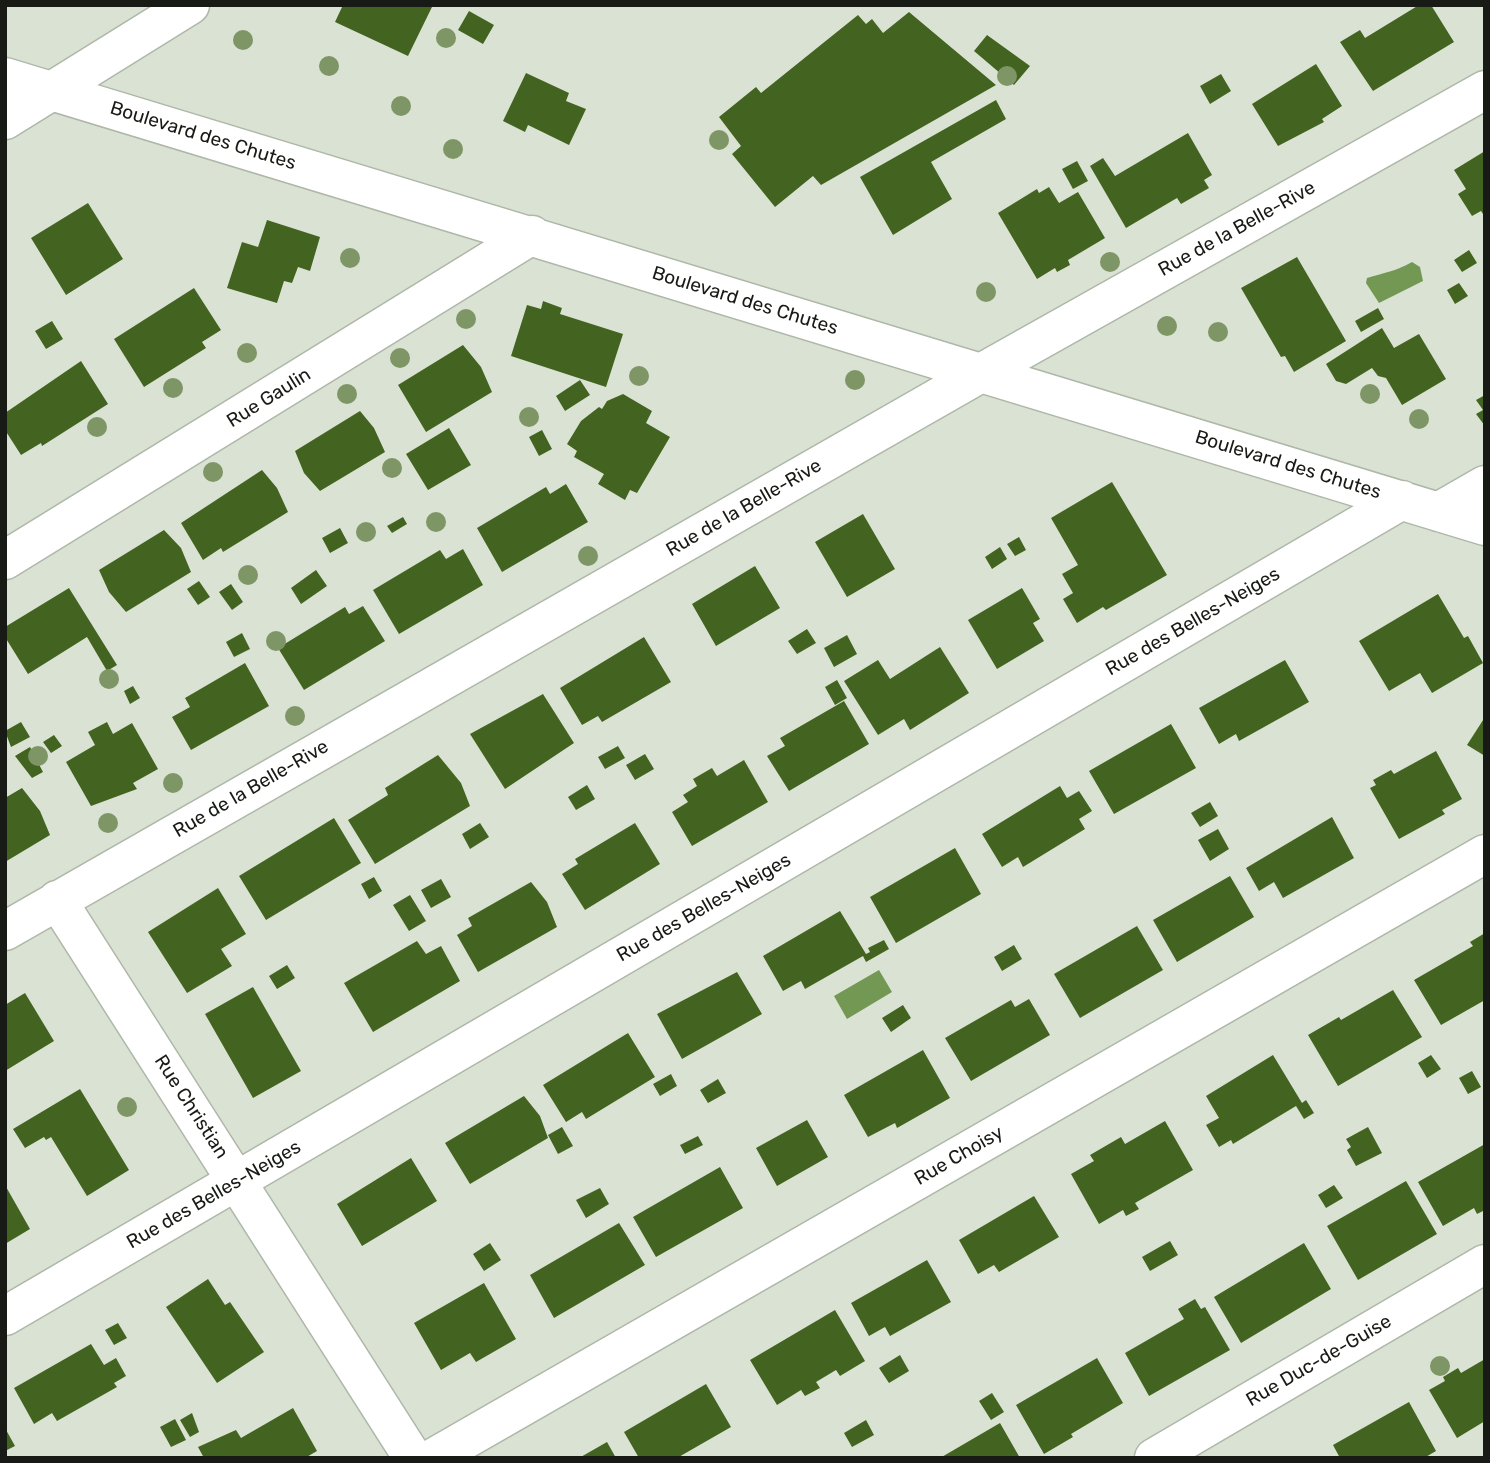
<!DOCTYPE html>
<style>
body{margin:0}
#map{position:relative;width:1490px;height:1463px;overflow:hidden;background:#dae3d3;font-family:Rubik,sans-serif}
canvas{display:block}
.frame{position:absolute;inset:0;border:7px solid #181b15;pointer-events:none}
</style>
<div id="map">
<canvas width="1490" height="1463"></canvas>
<div class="frame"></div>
</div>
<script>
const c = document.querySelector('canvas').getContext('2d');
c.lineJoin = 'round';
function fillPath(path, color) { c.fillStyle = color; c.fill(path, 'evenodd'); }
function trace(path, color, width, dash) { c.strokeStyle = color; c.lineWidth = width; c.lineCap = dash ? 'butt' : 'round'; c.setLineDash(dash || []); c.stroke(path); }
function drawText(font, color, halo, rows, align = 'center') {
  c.font = font + ' Rubik,sans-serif'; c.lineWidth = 7; c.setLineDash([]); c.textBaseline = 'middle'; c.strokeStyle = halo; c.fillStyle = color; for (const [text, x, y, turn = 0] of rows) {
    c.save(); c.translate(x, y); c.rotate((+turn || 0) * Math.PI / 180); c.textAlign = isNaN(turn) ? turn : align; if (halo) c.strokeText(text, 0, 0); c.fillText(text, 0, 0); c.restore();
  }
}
fillPath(new Path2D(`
 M1412 262 1420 267 1423 281 1379 303 1366 283 1367 278C1383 273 1397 271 1412 262Z
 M879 970 892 992 847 1019 834 996Z`), '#739854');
fillPath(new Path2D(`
 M343 5H428L432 7 408 56 335 22Z
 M1419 5H1431L1454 42 1373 91 1340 42 1360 30 1365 38Z
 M469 11 494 25 483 44 458 30Z
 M909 12 996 85 821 185 813 176 775 207 732 154 741 146 719 117 756 87 761 93 858 15 866 24 872 19 883 33Z
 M987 35 1030 66 1014 85 974 51Z
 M1316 64 1342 106 1322 119 1324 122 1278 146 1252 104Z
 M526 73 569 93 566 101 586 109 569 145 528 125 525 132 503 121Z
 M1221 74 1231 91 1210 104 1200 86Z
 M996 100 1006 119 931 162 952 199 893 235 860 177Z
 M1188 133 1212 175 1204 180 1209 188 1181 204 1177 198 1126 228 1090 166 1103 158 1115 176Z
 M1485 151V217L1481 211 1472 216 1458 194 1466 189 1454 170Z
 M1077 161 1088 181 1073 189 1062 169Z
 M1049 187 1059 203 1078 192 1105 238 1068 260 1070 265 1057 272 1055 268 1037 279 998 213 1037 189 1039 193Z
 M88 203 123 259 66 295 31 238Z
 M267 220 320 237 310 271 298 267 292 283 284 281 277 303 227 288 242 242 258 247Z
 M1469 250 1477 263 1462 272 1454 260Z
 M1297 257 1346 341 1294 372 1285 356 1281 357 1241 288Z
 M1459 283 1468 296 1455 304 1447 290Z
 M194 288 221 330 202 342 206 348 144 387 114 339Z
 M543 301 562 308 560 314 623 334 606 387 511 356 527 305 541 309Z
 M1378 308 1384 319 1361 332 1355 321Z
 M52 321 63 339 46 349 35 331Z
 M1382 328 1394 348 1419 334 1446 379 1402 405 1386 378 1378 376 1372 368 1346 384 1336 381 1326 364Z
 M463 345 481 367 492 392 426 432 398 385Z
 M81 361 108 404 42 446 41 443 21 455 5 430V413Z
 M580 380 590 395 565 411 556 396Z
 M623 394 652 411 646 423 670 437 637 493 630 490 625 500 598 484 604 474 574 457 577 451 567 444 581 421 599 407 602 409 607 401Z
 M1485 395V426L1476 414 1483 410 1476 400Z
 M360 411 374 428 385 452 320 491 304 473 295 451Z
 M449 428 471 465 428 490 406 454Z
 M542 430 552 449 539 456 529 437Z
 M262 470 277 488 288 512 223 552 221 548 203 560 181 523Z
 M1112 482 1167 575 1106 610 1103 607 1077 623 1063 599 1073 593 1062 574 1078 565 1051 518Z
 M566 484 588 522 502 572 477 528 546 487 550 494Z
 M863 514 895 569 847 597 815 542Z
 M403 517 407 524 392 533 387 526Z
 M340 528 348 543 330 553 322 538Z
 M164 530 181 548 191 572 126 612 109 592 99 570Z
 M1019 537 1026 550 1015 556 1007 544Z
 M1000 547 1007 559 992 569 985 557Z
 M463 549 483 585 399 634 373 590 440 550 446 559Z
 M755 566 780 608 716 646 692 604Z
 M316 570 327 586 301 604 291 588Z
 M199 581 210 597 198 605 187 589Z
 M231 584 243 602 232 610 219 592Z
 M69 588 117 665 107 671 87 637 28 674 5 637V627Z
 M1022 588 1040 619 1033 623 1044 641 997 669 968 620Z
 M1438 594 1464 638 1468 636 1483 663 1432 693 1420 673 1389 691 1359 641Z
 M363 606 385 641 304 690 278 648 345 607 349 614Z
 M807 629 816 643 797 654 788 641Z
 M242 633 250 649 234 657 226 642Z
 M847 635 857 654 834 667 824 648Z
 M644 637 671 682 602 722 598 716 582 725 560 688Z
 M940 647 969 693 910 730 904 719 878 735 844 681 878 660 890 679Z
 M1285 660 1309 702 1239 741 1236 734 1219 744 1199 708Z
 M245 663 269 706 191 750 172 717 190 707 185 698Z
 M837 680 847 698 835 705 825 687Z
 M133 686 140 698 130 704 124 691Z
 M543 694 574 743 505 789 470 734Z
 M844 701 869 744 789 791 767 756 785 746 780 738Z
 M1485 717V756L1467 745Z
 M21 722 30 737 11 747 5 731Z
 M107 722 113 734 132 723 158 769 133 783 137 789 91 806 66 762 95 745 88 732Z
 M1171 724 1196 768 1114 814 1089 771Z
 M54 735 62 746 51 753 43 742Z
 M618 746 625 758 605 769 598 757Z
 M30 747 43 772 32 778 15 756Z
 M1436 751 1462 799 1442 810 1445 814 1399 839 1370 788 1376 785 1373 780 1391 770 1394 774Z
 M645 754 654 769 635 780 626 765Z
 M438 755 461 783 470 806 375 864 348 820 388 795 385 788Z
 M744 760 768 802 692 846 672 812 688 802 683 795 697 786 693 779 712 768 717 776Z
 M587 785 595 799 576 810 568 797Z
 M1060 786 1067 798 1079 791 1092 811 1079 819 1085 829 1023 867 1018 857 1002 867 982 834Z
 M22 788 40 811 50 835 5 862V798Z
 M1210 802 1218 816 1200 827 1191 813Z
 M1332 817 1354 858 1283 898 1274 882 1259 891 1246 868Z
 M334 818 361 863 266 920 239 876Z
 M480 823 489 837 470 849 462 834Z
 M635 823 660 864 585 910 562 874 578 864 575 859Z
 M1218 829 1229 849 1210 861 1198 840Z
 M955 848 981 894 896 943 870 897Z
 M1230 876 1254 917 1177 962 1153 920Z
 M374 877 382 891 369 899 361 884Z
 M441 879 451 897 431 908 421 890Z
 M531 882 547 902 557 927 478 972 457 935 472 926 468 918Z
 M218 888 246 934 221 949 232 966 187 993 148 932Z
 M410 895 426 921 409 931 393 905Z
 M840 911 866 954 870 952 868 948 884 940 889 949 866 962 863 956 805 989 801 981 783 991 763 956Z
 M1137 926 1163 970 1080 1018 1054 974Z
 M1485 933V1000L1441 1025 1414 980 1473 946 1470 942Z
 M417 941 426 954 441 946 460 981 373 1032 344 983Z
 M1014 945 1022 959 1002 971 994 957Z
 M287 965 295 978 277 989 269 976Z
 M737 972 762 1014 682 1059 657 1014Z
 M253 987 301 1071 253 1098 205 1014Z
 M1393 990 1422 1037 1338 1086 1308 1035 1339 1017 1341 1020Z
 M25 993 54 1041 5 1071V1005Z
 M1029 999 1050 1035 971 1081 945 1038 1011 1000 1015 1007Z
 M903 1005 911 1018 891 1032 882 1018Z
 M628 1033 655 1077 586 1119 582 1112 566 1122 543 1085Z
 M923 1050 950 1098 897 1128 895 1123 868 1137 844 1095Z
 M1273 1055 1302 1103 1306 1100 1314 1113 1304 1119 1296 1106 1233 1144 1231 1140 1219 1147 1206 1125 1219 1118 1206 1096Z
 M1431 1055 1441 1069 1427 1078 1418 1063Z
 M1472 1071 1481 1087 1468 1094 1459 1078Z
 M671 1074 677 1086 660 1096 653 1084Z
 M718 1079 726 1093 708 1103 700 1090Z
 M80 1089 129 1170 87 1196 51 1137 46 1140 44 1137 25 1148 13 1129Z
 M524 1096 540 1116 548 1138 470 1184 445 1143Z
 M807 1120 828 1157 777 1186 756 1148Z
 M1165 1121 1193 1170 1135 1203 1139 1209 1126 1216 1123 1210 1099 1224 1071 1174 1094 1161 1090 1155 1121 1137 1125 1144Z
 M562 1127 573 1146 558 1154 548 1135Z
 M1368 1127 1382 1153 1356 1166 1347 1150 1351 1147 1346 1139Z
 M698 1136 703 1145 685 1154 680 1145Z
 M1485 1144V1210L1477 1214 1474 1208 1443 1226 1418 1182Z
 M411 1158 437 1201 362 1246 337 1204Z
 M720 1167 743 1208 656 1257 633 1217Z
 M1406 1181 1437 1234 1358 1280 1327 1226Z
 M5 1185 30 1229 5 1244Z
 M1334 1185 1343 1198 1326 1208 1318 1195Z
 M600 1188 609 1204 586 1218 576 1200Z
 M1034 1196 1059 1237 999 1272 994 1265 978 1274 959 1240Z
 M619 1223 645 1265 554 1318 530 1275Z
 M1170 1241 1178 1255 1150 1271 1142 1257Z
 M490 1243 501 1260 484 1271 473 1254Z
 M1304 1243 1331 1289 1241 1343 1214 1297Z
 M927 1260 951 1302 890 1336 885 1327 869 1336 851 1303Z
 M208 1279 225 1305 230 1302 264 1352 217 1383 166 1307Z
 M484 1283 516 1339 476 1362 470 1353 441 1370 414 1323Z
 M1195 1299 1201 1309 1205 1307 1230 1350 1149 1396 1125 1353 1184 1319 1178 1309Z
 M835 1310 865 1361 840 1376 836 1370 816 1382 820 1388 805 1396 801 1390 777 1405 750 1360Z
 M118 1323 127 1338 114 1345 105 1330Z
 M91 1344 104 1365 116 1358 126 1376 114 1383 117 1387 57 1421 52 1413 34 1424 14 1388Z
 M900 1355 909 1371 889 1383 879 1368Z
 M1097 1358 1123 1403 1071 1434 1073 1437 1044 1454 1016 1405Z
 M1485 1359V1421L1457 1438 1429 1390 1445 1381 1443 1377 1458 1368 1461 1373Z
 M706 1384 731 1427 677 1458H639L624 1432Z
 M992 1393 1004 1412 991 1420 979 1401Z
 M1409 1402 1436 1451 1424 1458H1340L1333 1445Z
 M293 1408 317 1451 305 1458H204L198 1447 236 1430 241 1438Z
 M192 1413 199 1432 190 1437 180 1420Z
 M175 1419 186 1440 171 1447 160 1427Z
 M866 1420 874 1435 852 1447 844 1433Z
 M1000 1423 1020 1458H940Z
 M5 1428 15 1446 5 1451Z
 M607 1442 616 1458H579Z`), '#426420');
const minor = new Path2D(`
 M5 77 1485 526
 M5 120 190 5
 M1438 512 1485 485
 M5 560 532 235
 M57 900 413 1458
 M5 931 981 373 1485 90
 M5 1316 1402 500
 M433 1458 1485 854
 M1154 1458 1485 1264`);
trace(minor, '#aeb7a8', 41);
trace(minor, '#fff', 38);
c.fillStyle = '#7e9565';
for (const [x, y] of [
 [446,38],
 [243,40],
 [329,66],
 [1007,76],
 [401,106],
 [719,140],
 [453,149],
 [350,258],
 [1110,262],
 [986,292],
 [466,319],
 [1167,326],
 [1218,332],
 [247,353],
 [400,358],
 [639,376],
 [855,380],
 [173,388],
 [347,394],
 [1370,394],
 [529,417],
 [1419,419],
 [97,427],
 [392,468],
 [213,472],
 [436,522],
 [366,532],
 [588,556],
 [248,575],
 [276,641],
 [109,679],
 [295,716],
 [38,756],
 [173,783],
 [108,823],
 [127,1107],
 [1440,1366]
]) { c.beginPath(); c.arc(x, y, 10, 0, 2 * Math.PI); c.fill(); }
drawText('19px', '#181b15', '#fff', [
 ["Boulevard des Chutes",203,136,17],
 ["Rue de la Belle-Rive",1237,229,-29],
 ["Boulevard des Chutes",745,301,17],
 ["Rue Gaulin",269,398,-32],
 ["Boulevard des Chutes",1288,465,17],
 ["Rue de la Belle-Rive",744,508,-30],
 ["Rue des Belles-Neiges",1193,622,-30],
 ["Rue de la Belle-Rive",251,789,-30],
 ["Rue des Belles-Neiges",704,908,-30],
 ["Rue Christian",191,1107,57],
 ["Rue Choisy",959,1156,-30],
 ["Rue des Belles-Neiges",214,1195,-30],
 ["Rue Duc-de-Guise",1319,1361,-30]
]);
</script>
